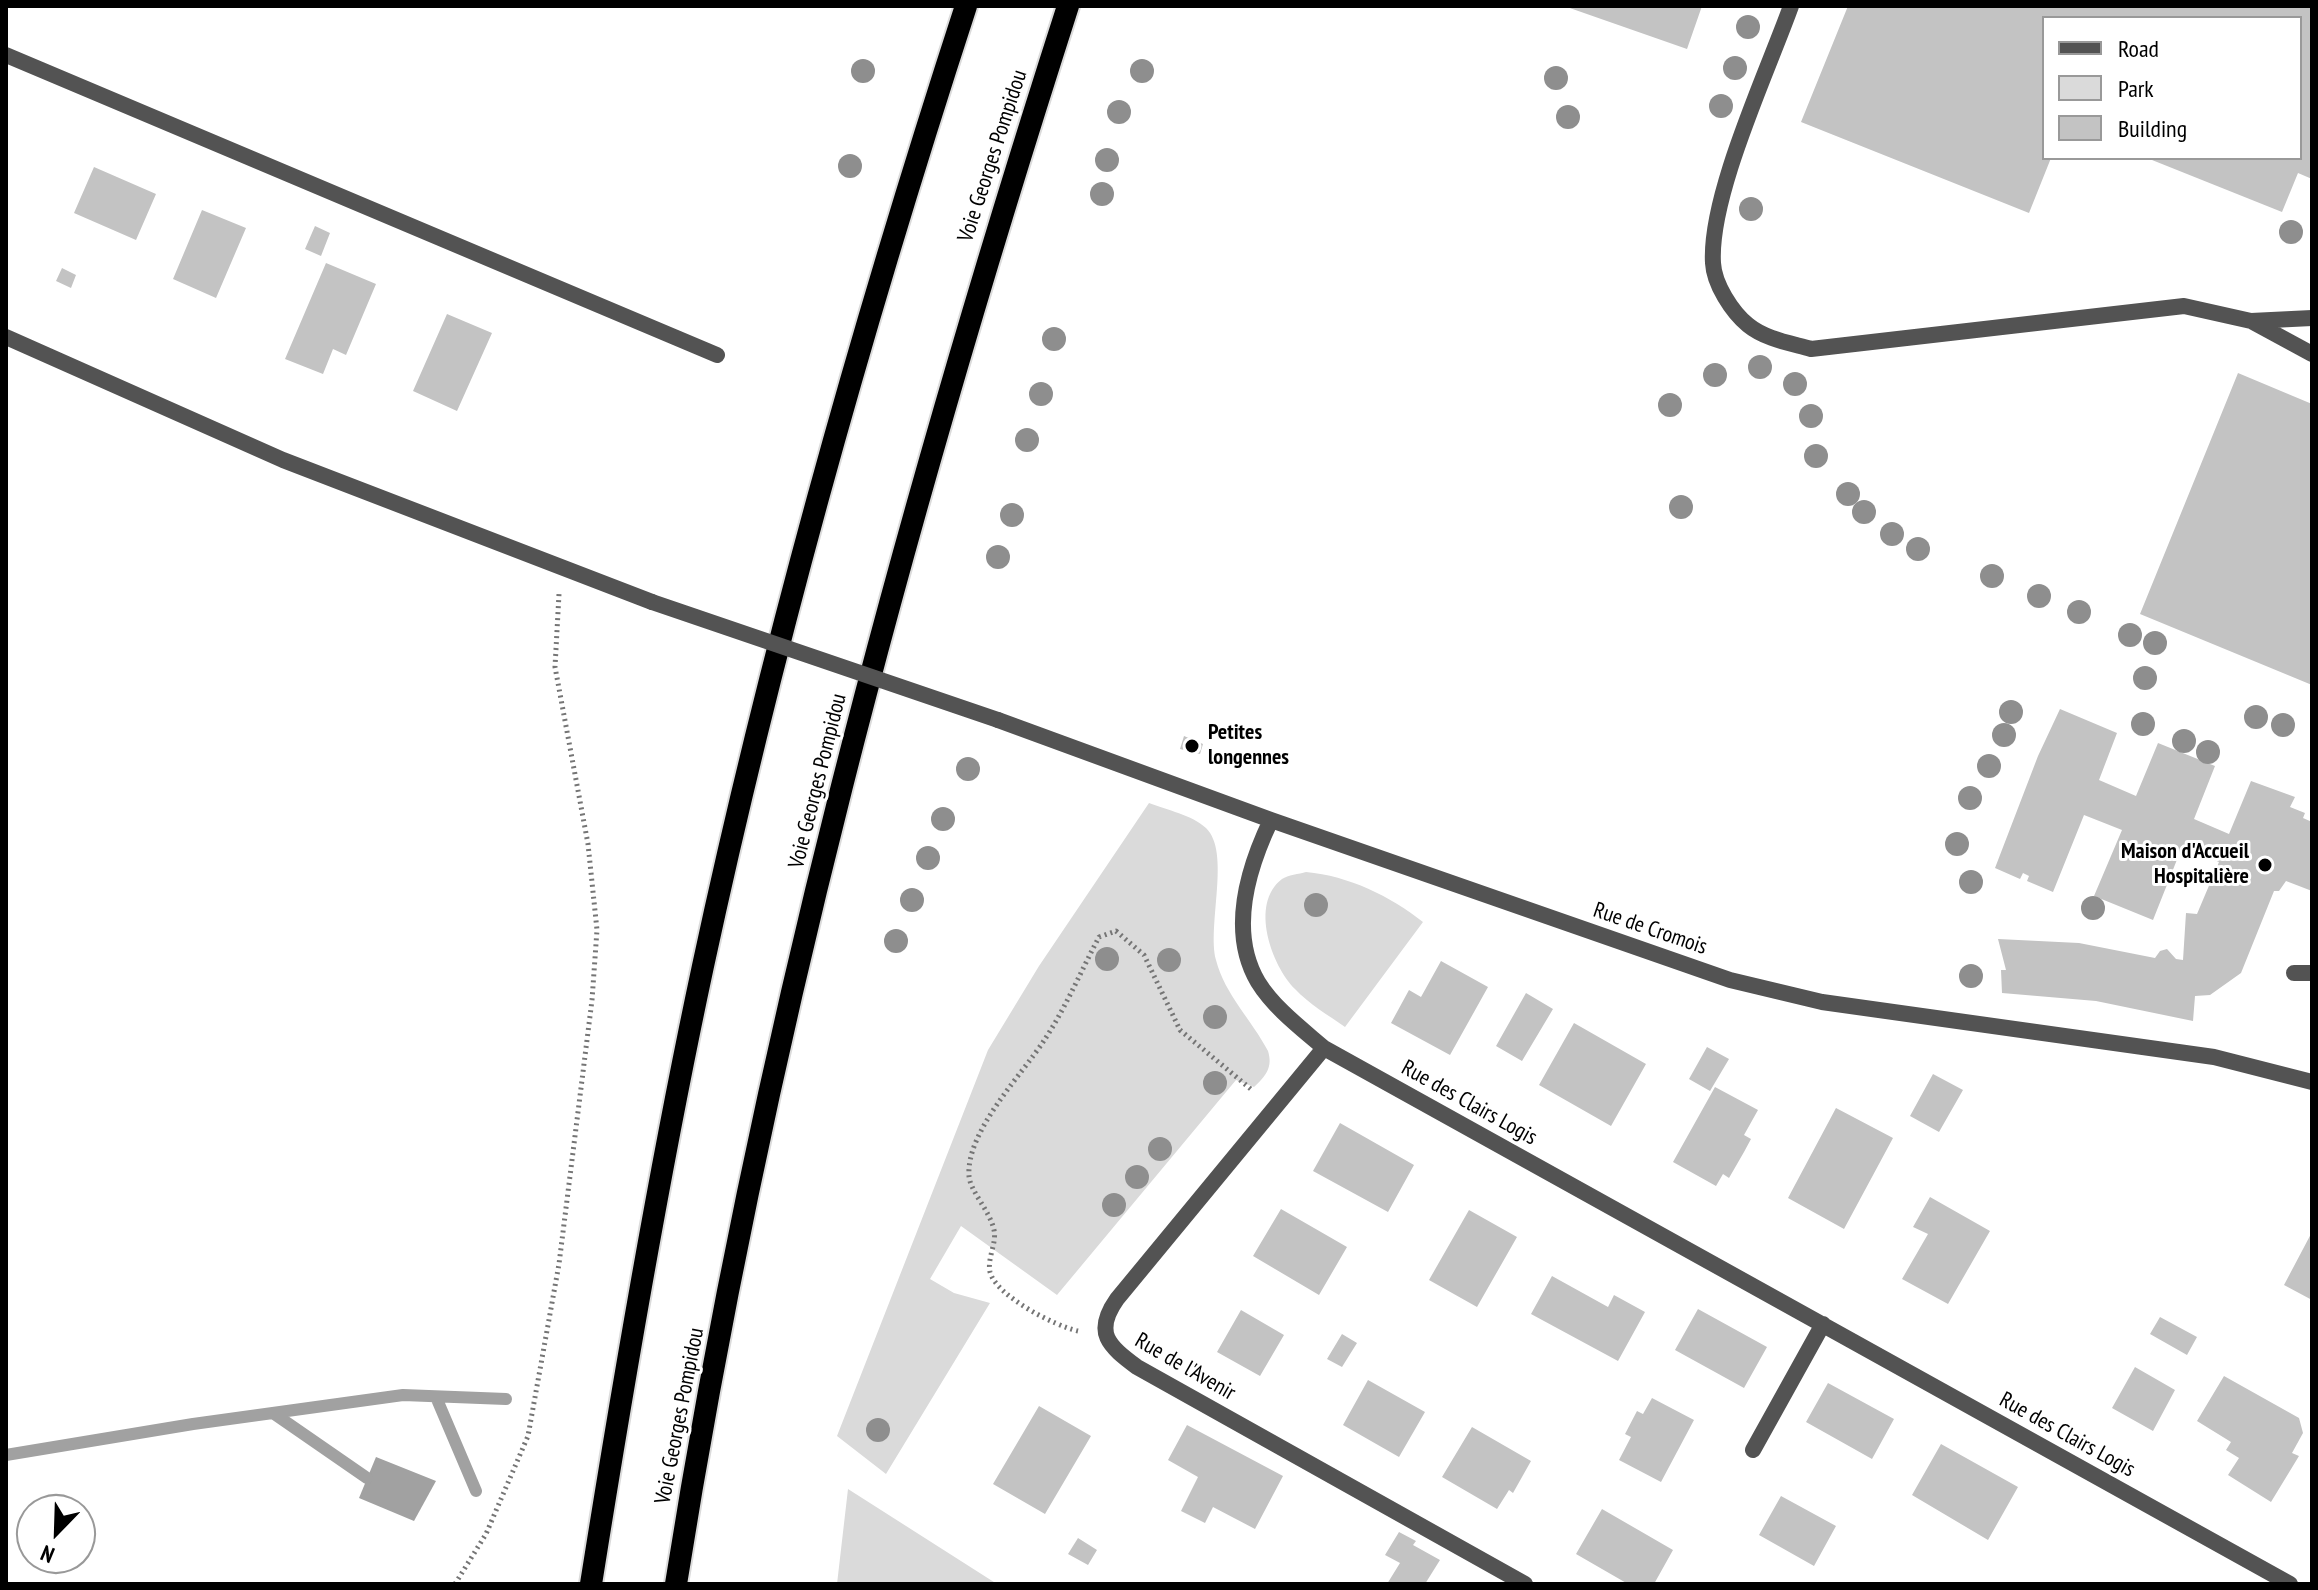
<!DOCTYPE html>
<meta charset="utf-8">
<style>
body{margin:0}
#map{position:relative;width:2318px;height:1590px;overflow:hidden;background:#fff;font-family:"PT Sans Narrow",sans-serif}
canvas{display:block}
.frame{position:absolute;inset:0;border:8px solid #000;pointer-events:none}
.legend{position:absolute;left:2042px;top:16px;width:260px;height:144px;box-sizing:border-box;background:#fff;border:2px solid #999;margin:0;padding:10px 14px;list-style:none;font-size:24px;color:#000}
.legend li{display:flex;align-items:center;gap:16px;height:40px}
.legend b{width:40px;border:2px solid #999}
.north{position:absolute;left:16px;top:1494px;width:80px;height:80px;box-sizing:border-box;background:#fff;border:2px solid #999;border-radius:50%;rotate:203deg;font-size:22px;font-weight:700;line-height:32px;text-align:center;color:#000}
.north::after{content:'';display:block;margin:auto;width:28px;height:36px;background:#000;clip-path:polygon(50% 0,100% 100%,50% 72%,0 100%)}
</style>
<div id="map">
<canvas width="2318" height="1590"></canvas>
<div class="frame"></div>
<ul class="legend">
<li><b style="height:10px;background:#535353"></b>Road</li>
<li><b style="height:22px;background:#dadada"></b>Park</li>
<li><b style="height:22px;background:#c3c3c3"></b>Building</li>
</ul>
<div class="north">N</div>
</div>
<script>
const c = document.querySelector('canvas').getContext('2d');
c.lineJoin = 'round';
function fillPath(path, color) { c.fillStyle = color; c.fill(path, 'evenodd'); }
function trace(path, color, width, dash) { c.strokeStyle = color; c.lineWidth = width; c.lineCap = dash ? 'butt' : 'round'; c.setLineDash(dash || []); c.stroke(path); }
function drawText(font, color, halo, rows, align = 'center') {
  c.font = font + ' "PT Sans Narrow",sans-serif'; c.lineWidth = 6; c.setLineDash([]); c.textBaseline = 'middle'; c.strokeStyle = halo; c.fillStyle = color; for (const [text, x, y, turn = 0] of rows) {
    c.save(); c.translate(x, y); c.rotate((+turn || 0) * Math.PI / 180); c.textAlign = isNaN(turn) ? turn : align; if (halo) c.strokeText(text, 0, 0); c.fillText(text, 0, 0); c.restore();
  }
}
fillPath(new Path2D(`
 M1149 803C1167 810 1192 815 1206 828 1231 852 1207 925 1216 960 1225 995 1252 1020 1268 1051 1273 1067 1266 1076 1254 1087L1236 1080 1057 1295 961 1226 930 1279 954 1293 990 1303 886 1474 837 1436 988 1050 1039 966Z
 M1306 872C1349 876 1390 896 1423 922L1345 1027C1328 1015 1309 1004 1295 989 1272 966 1249 904 1282 879 1288 875 1299 874 1306 872Z
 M848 1489 997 1584H837Z`), '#dadada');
fillPath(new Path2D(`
 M376 1457 436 1481 414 1521 359 1498Z`), '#a1a1a1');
trace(new Path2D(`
 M436 1397 476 1491
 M273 1413 367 1478
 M6 1455 193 1424 403 1395 506 1399`), '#a1a1a1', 12);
fillPath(new Path2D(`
 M1564 6H1702L1687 49Z
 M1848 6H2312V179L2298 173 2282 212 2147 158H2300V18H2044V158H2051L2029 213 1801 122Z
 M94 167 156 194 136 240 74 213Z
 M202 210 246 228 216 298 173 279Z
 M315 226 330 233 321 256 305 249Z
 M326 263 376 284 346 355 333 349 323 374 285 359Z
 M62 268 76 275 71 288 56 281Z
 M447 314 492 333 457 411 413 391Z
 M2238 373 2312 404V685L2140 614Z
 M2060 709 2117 733 2099 780 2136 796 2158 743 2215 766 2194 819 2229 834 2251 781 2295 797 2290 807 2305 813 2303 818 2312 822V891L2286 881 2279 891H2274L2241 973 2210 995 2195 996 2193 1021 2096 1001 2002 993 2001 970H2006L1998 939 2079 943 2155 958 2160 951 2167 949 2176 959 2183 960 2186 913 2197 914 2219 862 2182 847 2153 920 2094 896 2122 830 2084 815 2053 892 2027 881 2029 876 2023 873 2020 879 1995 868 2038 756Z
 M1184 736 1203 744 1200 754 1180 749Z
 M1441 961 1488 987 1450 1055 1391 1023 1409 990 1421 997Z
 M1526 993 1553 1009 1522 1061 1496 1046Z
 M1574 1023 1646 1064 1611 1126 1539 1085Z
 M1707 1047 1729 1059 1710 1091 1689 1079Z
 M1933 1074 1963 1090 1939 1132 1910 1116Z
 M1715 1087 1758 1110 1744 1135 1751 1139 1744 1152 1729 1178 1723 1174 1716 1186 1673 1162Z
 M1836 1108 1893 1138 1844 1229 1788 1198Z
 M1340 1123 1414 1165 1388 1212 1313 1171Z
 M1930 1197 1990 1231 1948 1304 1902 1279 1928 1234 1913 1227Z
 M1281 1209 1347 1247 1319 1295 1253 1256Z
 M1469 1210 1517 1237 1477 1307 1429 1280Z
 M2312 1232V1300L2284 1285Z
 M1552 1276 1608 1307 1614 1295 1645 1312 1618 1361 1531 1314Z
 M1698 1309 1767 1347 1744 1388 1675 1350Z
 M1241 1310 1284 1335 1260 1376 1217 1352Z
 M2160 1317 2197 1337 2187 1355 2150 1334Z
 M1342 1334 1357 1343 1342 1367 1327 1359Z
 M2135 1367 2175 1390 2153 1431 2112 1408Z
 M2224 1376 2299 1418 2303 1433 2292 1453 2299 1456 2271 1502 2228 1475 2239 1458 2226 1450 2231 1442 2197 1421Z
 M1368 1380 1425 1412 1399 1457 1343 1425Z
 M1828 1383 1894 1419 1872 1459 1806 1422Z
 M1652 1398 1694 1420 1661 1482 1619 1460 1631 1437 1625 1434 1637 1411 1643 1414Z
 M1039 1406 1091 1436 1045 1514 993 1484Z
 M1187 1425 1283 1476 1255 1529 1213 1507 1205 1523 1181 1511 1198 1477 1168 1460Z
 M1472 1427 1531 1461 1513 1493 1509 1490 1497 1509 1442 1477Z
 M1941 1444 2018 1487 1988 1540 1912 1495Z
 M1781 1496 1836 1526 1814 1566 1759 1535Z
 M1602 1509 1673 1550 1654 1584H1628L1576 1554Z
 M1399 1532 1416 1541 1413 1545 1440 1560 1425 1584H1387L1400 1563 1385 1555Z
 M1078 1538 1097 1550 1088 1565 1068 1554Z`), '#c3c3c3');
const trunk = new Path2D(`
 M591 1584C624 1377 659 1171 703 966 773 641 863 322 966 6
 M676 1584C761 1048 902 522 1068 6`);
trace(trunk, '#dbdbdb', 26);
trace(new Path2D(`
 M1078 1331C1055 1326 996 1296 990 1272 987 1258 997 1243 994 1230 990 1211 970 1191 969 1176 966 1131 1022 1075 1045 1039 1066 1007 1081 971 1099 937L1116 931 1144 955 1180 1030 1252 1090
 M455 1584 486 1534 528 1436 559 1264 592 1000 597 930 588 844 555 667 559 594`), '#757575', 5, [2, 4]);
trace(new Path2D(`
 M1791 6C1767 73 1709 196 1713 263 1714 284 1732 312 1748 325 1765 339 1790 343 1811 349L2184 306 2251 321 2312 318
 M2253 322 2312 354
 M2294 973H2312`), '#535353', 16);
trace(new Path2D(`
 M6 55 717 355
 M6 337 283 460 652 602
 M998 720 1271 820 1730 980 1822 1002 2214 1057 2312 1082
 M1271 820C1248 868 1228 931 1258 982 1274 1008 1302 1029 1324 1048L2290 1584
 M1324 1048 1117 1299C1093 1333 1109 1346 1137 1367L1525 1584
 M1753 1450 1823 1324`), '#535353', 16);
trace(trunk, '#000', 22);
trace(new Path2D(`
 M652 602 998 720`), '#535353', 16);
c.fillStyle = '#8e8e8e';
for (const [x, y] of [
 [1748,27],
 [1735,68],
 [863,71],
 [1142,71],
 [1556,78],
 [1721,106],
 [1119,112],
 [1568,117],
 [1107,160],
 [850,166],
 [1102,194],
 [1751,209],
 [2291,232],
 [1054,339],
 [1760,367],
 [1715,375],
 [1795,384],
 [1041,394],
 [1670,405],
 [1811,416],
 [1027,440],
 [1816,456],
 [1848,494],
 [1681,507],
 [1864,512],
 [1012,515],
 [1892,534],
 [1918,549],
 [998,557],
 [1992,576],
 [2039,596],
 [2079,612],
 [2130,635],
 [2155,643],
 [2145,678],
 [2011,712],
 [2256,717],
 [2143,724],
 [2283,725],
 [2004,735],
 [2184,741],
 [2208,752],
 [1989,766],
 [968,769],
 [1970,798],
 [943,819],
 [1957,844],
 [928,858],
 [1971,882],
 [912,900],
 [1316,905],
 [2093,908],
 [896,941],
 [1107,959],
 [1169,960],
 [1971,976],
 [1215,1017],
 [1215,1083],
 [1160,1149],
 [1137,1177],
 [1114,1205],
 [878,1430]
]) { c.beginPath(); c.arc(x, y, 12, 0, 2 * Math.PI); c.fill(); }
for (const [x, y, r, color] of [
 [1192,746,8,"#000"],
 [2265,865,8,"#000"]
]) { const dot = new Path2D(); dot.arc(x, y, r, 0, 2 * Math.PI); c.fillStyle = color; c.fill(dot); trace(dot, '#fff', 3); }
drawText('22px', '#000', '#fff', [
 ["Voie Georges Pompidou",993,156,-72],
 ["Voie Georges Pompidou",818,781,-76],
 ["Rue de Cromois",1650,929,19],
 ["Rue des Clairs Logis",1469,1103,29],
 ["Rue de l'Avenir",1185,1367,30],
 ["Voie Georges Pompidou",680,1416,-79],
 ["Rue des Clairs Logis",2067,1435,29]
]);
drawText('bold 22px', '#000', '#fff', [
 ["Petites",1208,733],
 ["longennes",1208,758],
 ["Maison d'Accueil",2249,852,"right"],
 ["Hospitalière",2249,877,"right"]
], 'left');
</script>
